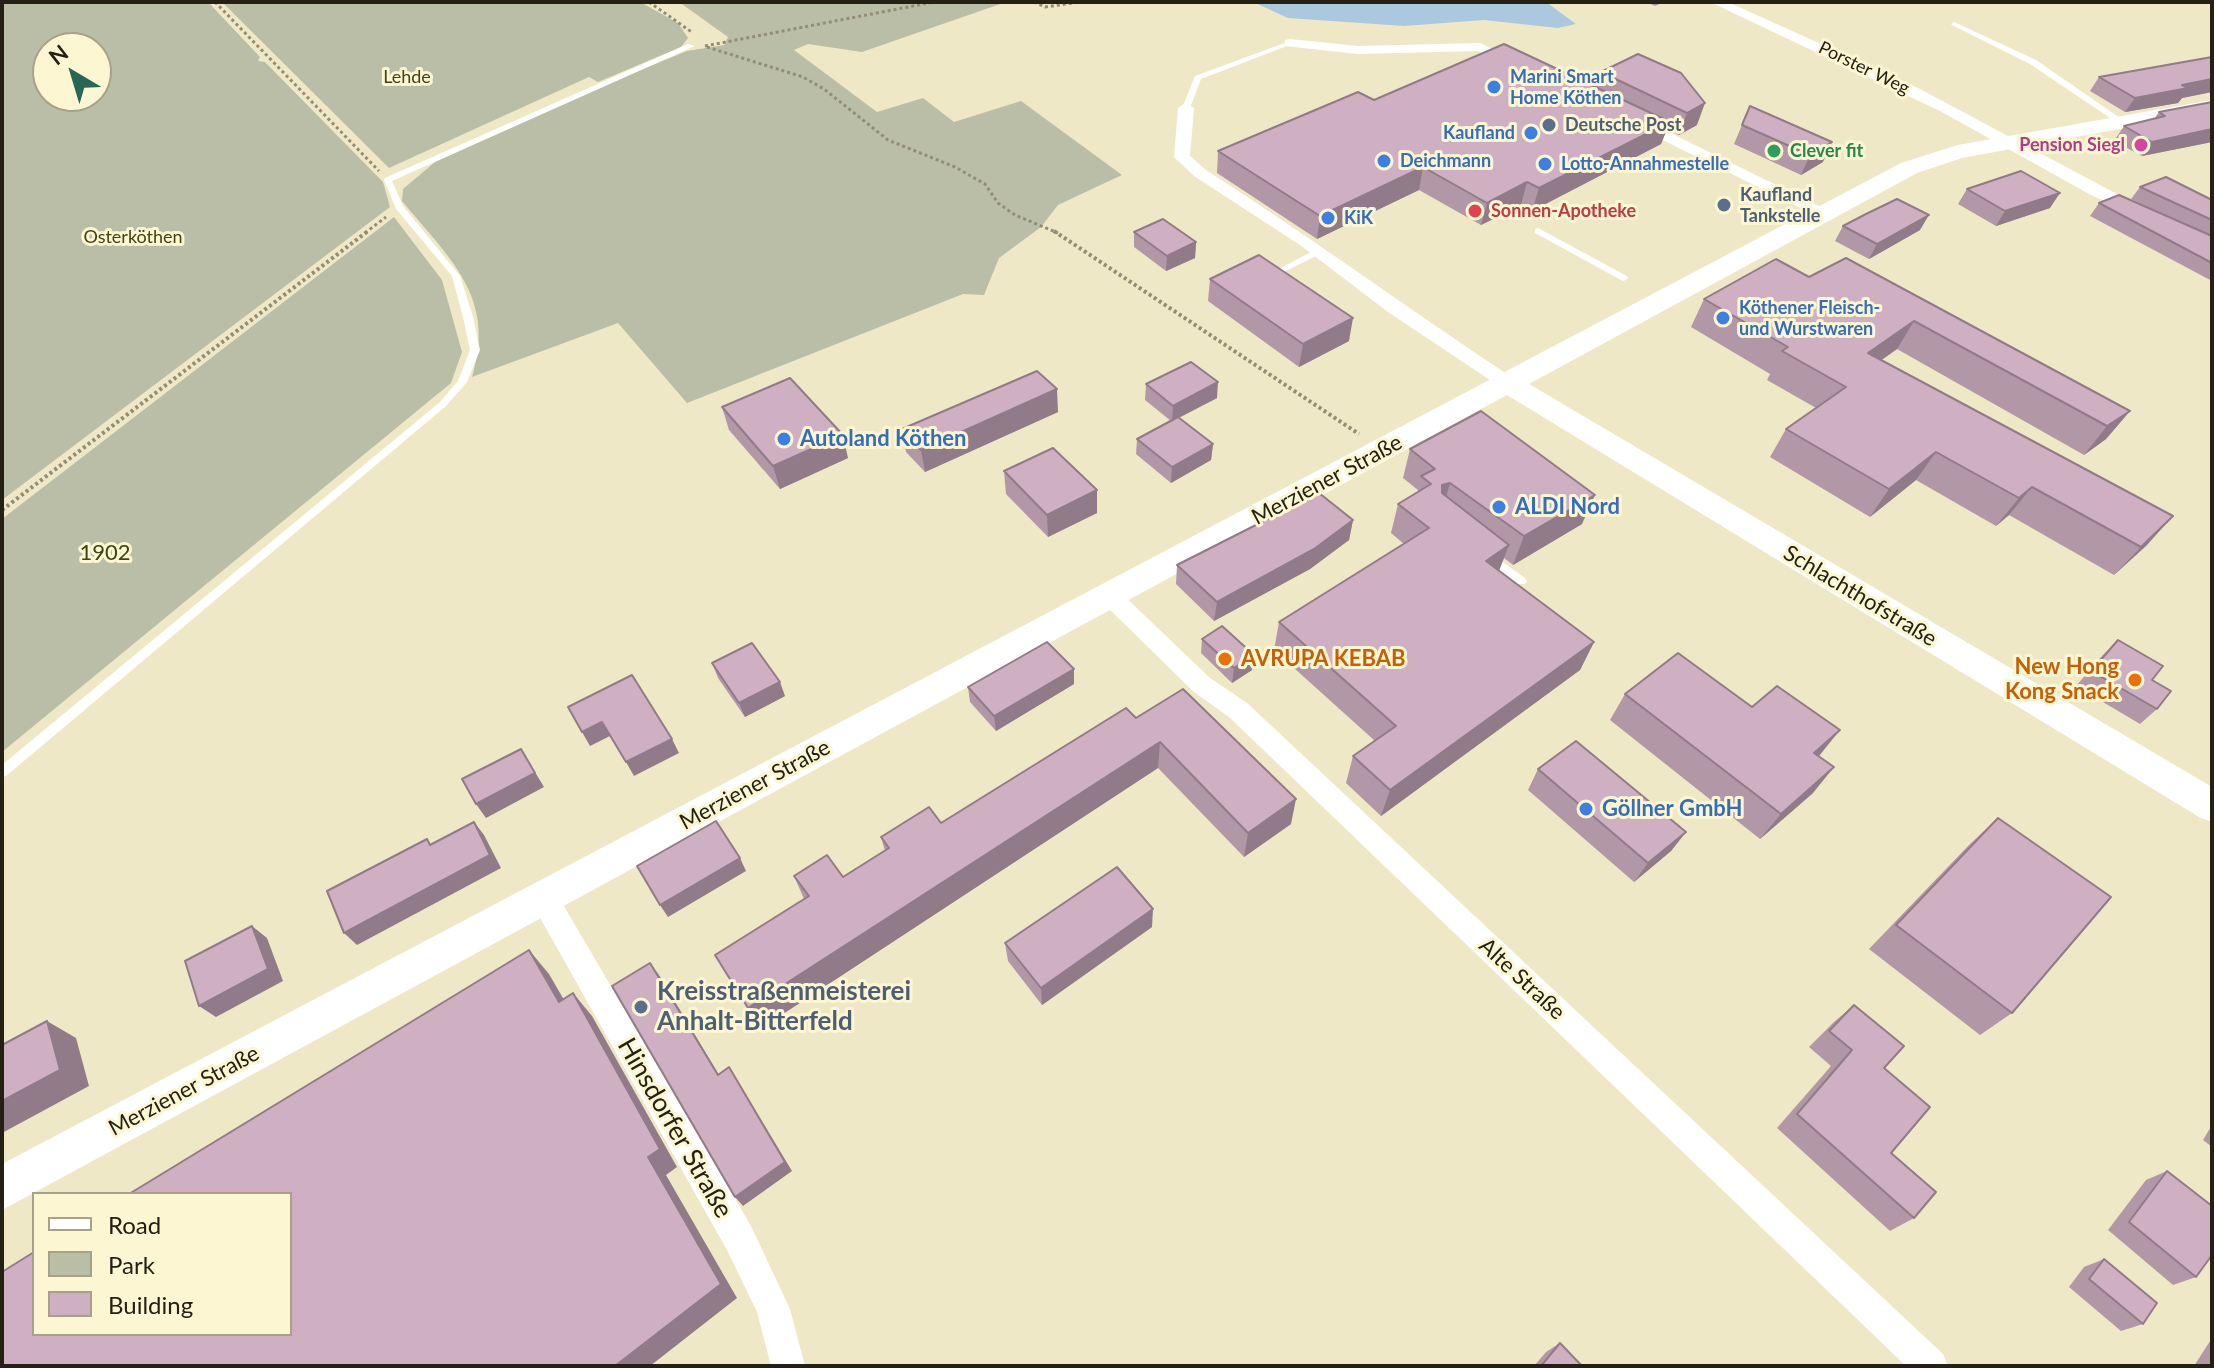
<!DOCTYPE html>
<meta charset="utf-8">
<style>
body{margin:0}
#map{position:relative;width:2214px;height:1368px;overflow:hidden;background:#efe8c6;font-family:Lato,sans-serif}
canvas{display:block}
.frame{position:absolute;inset:0;border:4px solid #242114;pointer-events:none}
.legend{position:absolute;left:32px;top:1192px;width:260px;height:144px;box-sizing:border-box;background:#fdf6d3;border:2px solid #a6a187;margin:0;padding:10px 14px;list-style:none;font-size:24px;color:#242114}
.legend li{display:flex;align-items:center;gap:16px;height:40px}
.legend b{width:40px;border:2px solid #a6a187}
.north{position:absolute;left:32px;top:32px;width:80px;height:80px;box-sizing:border-box;background:#fdf6d3;border:2px solid #a6a187;border-radius:50%;rotate:322deg;font-size:22px;font-weight:700;line-height:32px;text-align:center;color:#242114}
.north::after{content:'';display:block;margin:auto;width:28px;height:36px;background:#286754;clip-path:polygon(50% 0,100% 100%,50% 72%,0 100%)}
</style>
<div id="map">
<canvas width="2214" height="1368"></canvas>
<div class="frame"></div>
<ul class="legend">
<li><b style="height:10px;background:#fff"></b>Road</li>
<li><b style="height:22px;background:#babea7"></b>Park</li>
<li><b style="height:22px;background:#cfb0c2"></b>Building</li>
</ul>
<div class="north">N</div>
</div>
<script>
const c = document.querySelector('canvas').getContext('2d');
c.lineJoin = 'round';
function fillPath(path, color) { c.fillStyle = color; c.fill(path, 'evenodd'); }
function trace(path, color, width, dash) { c.strokeStyle = color; c.lineWidth = width; c.lineCap = dash ? 'butt' : 'round'; c.setLineDash(dash || []); c.stroke(path); }
function drawText(font, color, halo, rows, align = 'center') {
  c.font = font + ' Lato,sans-serif'; c.lineWidth = 6; c.setLineDash([]); c.textBaseline = 'middle'; c.strokeStyle = halo; c.fillStyle = color; for (const [text, x, y, turn = 0] of rows) {
    c.save(); c.translate(x, y); c.rotate((+turn || 0) * Math.PI / 180); c.textAlign = isNaN(turn) ? turn : align; if (halo) c.strokeText(text, 0, 0); c.fillText(text, 0, 0); c.restore();
  }
}
fillPath(new Path2D(`
 M2 2H208L260 57 258 61 265 62 383 182 390 207 2 500ZM48 48H96V96H48Z
 M222 2H640L678 23 688 38 681 47 598 82 589 77 389 168Z
 M679 2H1006L862 52 808 44 794 50 877 112 923 98 954 122 1021 101 1122 175 1058 205 1041 227 999 258 984 295 963 294 687 403 618 323 472 377C497 297 449 258 402 201L403 189 435 162 606 84 687 51 724 45 728 37Z
 M394 217 442 280 462 352 451 383 2 752V519Z`), '#babea7');
fillPath(new Path2D(`
 M1253 2H1546L1576 24 1558 28 1484 20 1404 26 1288 18Z`), '#acc8de');
trace(new Path2D(`
 M215 2 379 171
 M649 2 693 33
 M1034 2 1045 7 1080 2
 M705 46 934 2
 M707 47 803 77 824 89 888 140 955 167 985 184 998 203 1015 215 1058 233
 M365 233 386 217`), '#928d74', 3, [3, 3]);
trace(new Path2D(`
 M1054 231 1359 434
 M2 510 368 231`), '#928d74', 4, [3, 3]);
fillPath(new Path2D(`
 M1954 22 2036 60 2126 122 2119 124 2030 64 1952 25 1951 24Z
 M1290 41 1294 43 1292 44 1201 79 1190 108 1186 110 1182 108 1195 76Z
 M688 44 695 46 392 181 403 206 460 276 473 317 480 350 467 382 446 406 6 776 2 777V765L440 402 458 381 470 350 463 317 452 276 396 209 384 180 385 178Z
 M1538 228 1627 276 1628 278 1624 281 1621 280 1535 233V229Z
 M1319 248 1323 251 1322 253 1272 278 1269 279 1265 276Z
 M1490 553 1525 578 1527 581 1525 584H1517L1486 560 1484 557 1486 554Z`), '#fff');
fillPath(new Path2D(`
 M1710 2H1728L1918 88 2147 210 2145 214H2133L2091 195 1940 111Z
 M1290 39 1358 46 1480 43 1522 64 1510 67 1478 51 1358 54 1285 46V40Z
 M1186 103 1194 108 1190 156 1206 170C1311 237 1411 311 1516 380L1519 384 1516 388H1502L1388 312 1300 245 1194 176 1174 157 1178 108Z
 M1630 118H1640L1833 213 1831 217H1819L1630 124Z
 M1110 588 1118 590 1210 678 1247 703 1943 1354 1948 1366H1906L1229 717 1194 692 1102 602 1099 596Z
 M544 886 554 889 751 1226 790 1309 805 1366H771L757 1312 727 1250 534 907 530 898 534 889Z`), '#fff');
fillPath(new Path2D(`
 M2212 100V112L1962 158 1917 173 1529 384 2212 787V822L2199 817 1507 395 2 1210V1164L1901 163 1958 145Z`), '#fff');
fillPath(new Path2D(`
 M1646 2H1664L1655 6Z
 M1638 54 1697 125 1679 135 1667 129 1661 144 1532 211 1521 205 1481 225 1419 190 1317 239 1217 173 1218 151 1374 100 1596 87 1601 72Z
 M2212 57V92L2182 98 2178 103 2125 112 2090 91 2099 77Z
 M2212 102V142L2142 156 2114 141 2124 126 2154 119 2159 112Z
 M1750 106 1823 162 1801 175 1734 144Z
 M2140 187 2212 200V281L2090 216 2099 203 2186 225 2131 199Z
 M1967 189 2050 208 1996 226 1958 204Z
 M1843 226 1920 230 1869 259 1835 241Z
 M1134 232 1196 242 1195 258 1166 271 1134 247Z
 M1809 277 2130 411 2106 439 2084 455 1897 349 1881 360 2147 545 2114 575 2009 515 1996 526 1916 480 1870 517 1770 457 1786 429 1816 408 1767 380 1770 374 1691 327 1704 299Z
 M1210 279 1349 341 1299 367 1208 301Z
 M1146 384 1217 398 1179 418 1213 444 1211 460 1171 483 1136 454 1137 439 1171 421 1145 400Z
 M722 407 848 458 780 489 729 430Z
 M1058 412 925 472 906 452 902 429Z
 M1410 449 1582 524 1513 565 1504 558 1499 571 1594 642 1580 670 1381 816 1346 783 1353 756 1375 741 1274 650 1279 622 1404 544 1391 533 1398 504 1417 493 1418 490 1403 478Z
 M1004 471 1097 513 1048 537 1006 494Z
 M1353 520 1349 540 1310 569 1214 621 1176 584 1177 565Z
 M1202 639 1252 670 1232 683 1201 653Z
 M2118 640 2152 680 2157 709 2140 724 2076 686 2103 655Z
 M712 663 785 696 745 717 718 678Z
 M1074 669V684L996 731 970 702 968 687Z
 M1625 694 1819 756 1813 793 1760 839 1610 720Z
 M1136 718 1291 824 1244 857 1158 768 760 1029 715 955 804 899 794 876 843 877 885 851 881 837 941 823Z
 M1538 769 1686 832 1671 851 1634 882 1528 790Z
 M1998 818 2012 1013 1980 1035 1869 949 1969 845Z
 M1152 927 1042 1005 1008 961 1005 943Z
 M1854 1005 1884 1068 1891 1153 1914 1218 1890 1231 1777 1128 1831 1066 1809 1047 1834 1022Z
 M2212 1125V1147L2203 1140Z
 M2167 1171 2196 1277 2173 1285 2108 1230 2146 1180Z
 M2104 1259 2143 1324 2121 1331 2069 1287 2084 1267Z
 M2212 1338V1366H2194Z
 M1560 1343 1582 1366H1534L1546 1352Z`), '#b297a7');
fillPath(new Path2D(`
 M2212 79V92L2182 98 2178 103 2125 112 2135 98 2182 85Z
 M1705 103 1697 125 1679 135 1687 113Z
 M1670 122 1661 144 1532 211 1539 188Z
 M2212 129V142L2142 156 2152 142Z
 M1832 142 1823 162 1801 175 1810 155Z
 M1423 167 1419 190 1317 239 1320 216Z
 M1527 182 1521 205 1481 225 1487 203Z
 M2060 193 2050 208 1996 226 2005 211Z
 M1929 215 1920 230 1869 259 1877 244Z
 M1196 242 1195 258 1166 271 1167 256Z
 M1353 318 1349 341 1299 367 1303 344Z
 M1914 321 1897 349 1851 382 1868 353Z
 M1218 382 1217 398 1172 421 1173 406Z
 M1057 389 1058 412 925 472 921 450Z
 M2130 411 2106 439 2084 455 2107 426Z
 M843 435 848 458 780 489 773 466Z
 M1213 444 1211 460 1171 483 1172 467Z
 M1936 452 1916 480 1870 517 1889 489Z
 M1450 483 1442 512V485Z
 M2032 487 2009 515 1996 526 2019 498Z
 M1097 490V513L1048 537 1047 515Z
 M1595 495 1582 524 1513 565 1524 536Z
 M2173 516 2147 545 2114 575 2141 547Z
 M1353 520 1349 540 1310 569 1214 621 1217 602Z
 M1509 545 1498 573 1486 561Z
 M1594 642 1580 670 1381 816 1390 790Z
 M1254 655 1252 670 1232 683 1234 668Z
 M1074 669V684L996 731 994 716Z
 M780 682 785 696 745 717 739 703Z
 M602 722 610 736 590 746 582 732Z
 M1840 730 1819 756 1814 753Z
 M672 739 679 753 634 776 626 762Z
 M1160 742 1158 768 760 1029 748 1008Z
 M521 749 544 787 486 818 476 804Z
 M1834 767 1813 793 1760 839 1781 814Z
 M1296 799 1291 824 1244 857 1248 833Z
 M474 822 484 835 501 868 357 945 344 933Z
 M1686 832 1671 851 1634 882 1648 863Z
 M740 858 746 871 668 917 660 905Z
 M1153 909 1152 927 1042 1005 1041 988Z
 M252 926 267 938 283 981 216 1017 199 1006Z
 M529 950 549 974 578 1024 559 1002Z
 M650 963 659 975 725 1085 718 1075Z
 M573 993 592 1016 677 1167 666 1175 737 1298 650 1366H615L648 1157Z
 M47 1021 76 1038 89 1086 2 1133V1101Z
 M729 1067 792 1171 743 1206 735 1197Z`), '#917b88');
const building = new Path2D(`
 M1504 44 1670 122 1539 188 1527 182 1487 203 1423 167 1320 216 1218 151 1358 92 1374 100Z
 M1638 54 1681 73 1705 103 1687 113 1601 72Z
 M2212 57V79L2182 85 2188 88 2135 98 2099 77Z
 M2212 102V129L2152 142 2124 126 2165 116 2159 112Z
 M1750 106 1832 142 1810 155 1742 125Z
 M2021 171 2060 193 2005 211 1967 189Z
 M2166 177 2212 200V220L2140 187Z
 M2119 195 2212 236V263L2099 203Z
 M1897 199 1929 215 1877 244 1843 226 1866 214Z
 M1163 219 1196 242 1167 256 1134 232Z
 M1259 255 1353 318 1303 344 1210 279Z
 M1846 258 2130 411 2107 426 1914 321 1868 353 2173 516 2141 547 2032 487 2019 498 1936 452 1889 489 1786 429 1846 387 1782 351 1788 347 1704 299 1776 259 1809 277Z
 M1191 362 1218 382 1173 406 1146 384Z
 M1037 371 1057 389 921 450 902 429Z
 M790 378 843 435 773 466 722 407Z
 M1481 411 1595 495 1524 536 1450 483 1442 485V493L1509 545 1486 561 1594 642 1390 790 1353 756 1396 726 1279 622 1429 528 1398 504 1431 484 1421 476 1435 469 1410 449Z
 M1178 417 1213 444 1172 467 1137 439Z
 M1053 448 1097 490 1047 515 1004 471Z
 M1319 493 1353 520 1314 549 1217 602 1177 565Z
 M1222 626 1254 655 1234 668 1202 639Z
 M2118 640 2163 666 2152 680 2171 691 2157 709 2091 671Z
 M1047 642 1074 669 994 716 968 687Z
 M752 643 780 682 739 703 712 663Z
 M1678 653 1752 707 1777 686 1840 730 1814 753 1834 767 1781 814 1625 694Z
 M632 675 672 739 626 762 602 722 582 732 568 707Z
 M1183 689 1296 799 1248 833 1160 742 748 1008 715 955 809 896 794 876 827 855 843 877 889 848 881 837 929 807 941 823 1126 708 1136 718Z
 M1576 741 1686 832 1648 863 1538 769Z
 M521 749 535 773 476 804 462 779Z
 M1998 818 2111 897 2012 1013 1896 925Z
 M716 821 740 858 660 905 637 866Z
 M474 822 490 855 344 933 327 891 427 839 430 845Z
 M1117 867 1153 909 1041 988 1005 943Z
 M252 926 268 969 199 1006 185 961Z
 M529 950 559 1002 573 993 660 1149 648 1157 721 1284 615 1366H2V1272L34 1252V1334H290V1194H129Z
 M650 963 718 1075 729 1067 785 1162 735 1197 612 986Z
 M1854 1005 1904 1046 1884 1068 1930 1107 1891 1153 1936 1192 1914 1218 1797 1114 1852 1050 1829 1031Z
 M47 1021 60 1070 2 1101V1045Z
 M2167 1171 2212 1206V1255L2196 1277 2129 1222Z
 M2104 1259 2157 1303 2143 1324 2089 1279Z
 M1560 1343 1582 1366H1541Z`);
fillPath(building, '#cfb0c2');
trace(building, '#917b88', 2);
for (const [x, y, r, color] of [
 [1494,87,8,"#3f7fe0"],
 [1549,125,8,"#5c6f8a"],
 [1531,133,8,"#3f7fe0"],
 [2141,145,8,"#d1479c"],
 [1774,151,8,"#2e9e5b"],
 [1384,161,8,"#3f7fe0"],
 [1545,164,8,"#3f7fe0"],
 [1724,205,8,"#5c6f8a"],
 [1475,211,8,"#e0444e"],
 [1328,218,8,"#3f7fe0"],
 [1723,318,8,"#3f7fe0"],
 [784,439,8,"#3f7fe0"],
 [1499,507,8,"#3f7fe0"],
 [1225,659,8,"#e8710a"],
 [2135,680,8,"#e8710a"],
 [1586,809,8,"#3f7fe0"],
 [641,1007,8,"#5c6f8a"]
]) { const dot = new Path2D(); dot.arc(x, y, r, 0, 2 * Math.PI); c.fillStyle = color; c.fill(dot); trace(dot, '#fdf6d3', 3); }
drawText('18px', '#242114', '#fdf6d3', [
 ["Porster Weg",1864,68,26]
]);
drawText('18px', '#3f430e', '#fdf6d3', [
 ["Lehde",407,77],
 ["Osterköthen",133,237]
]);
drawText('bold 18px', '#366cbe', '#fdf6d3', [
 ["Marini Smart",1510,77],
 ["Home Köthen",1510,98],
 ["Kaufland",1515,133,"right"],
 ["Deichmann",1400,161],
 ["Lotto-Annahmestelle",1561,164],
 ["KiK",1344,218],
 ["Köthener Fleisch-",1739,308],
 ["und Wurstwaren",1739,329]
], 'left');
drawText('bold 18px', '#4e5e75', '#fdf6d3', [
 ["Deutsche Post",1565,125],
 ["Kaufland",1740,195],
 ["Tankstelle",1740,216]
], 'left');
drawText('bold 18px', '#b23c85', '#fdf6d3', [
 ["Pension Siegl",2125,145]
], 'right');
drawText('bold 18px', '#27864d', '#fdf6d3', [
 ["Clever fit",1790,151]
], 'left');
drawText('bold 18px', '#be3a42', '#fdf6d3', [
 ["Sonnen-Apotheke",1491,211]
], 'left');
drawText('bold 22px', '#366cbe', '#fdf6d3', [
 ["Autoland Köthen",800,439],
 ["ALDI Nord",1515,507],
 ["Göllner GmbH",1602,809]
], 'left');
drawText('22px', '#242114', '#fdf6d3', [
 ["Merziener Straße",1327,480,-28],
 ["Schlachthofstraße",1860,596,31],
 ["Merziener Straße",755,785,-28],
 ["Alte Straße",1522,979,43],
 ["Merziener Straße",184,1091,-28]
]);
drawText('22px', '#3f430e', '#fdf6d3', [
 ["1902",105,553]
]);
drawText('bold 22px', '#c56008', '#fdf6d3', [
 ["AVRUPA KEBAB",1241,659],
 ["New Hong",2119,667,"right"],
 ["Kong Snack",2119,692,"right"]
], 'left');
drawText('bold 26px', '#4e5e75', '#fdf6d3', [
 ["Kreisstraßenmeisterei",657,992],
 ["Anhalt-Bitterfeld",657,1022]
], 'left');
drawText('26px', '#242114', '#fdf6d3', [
 ["Hinsdorfer Straße",675,1128,60]
]);
</script>
